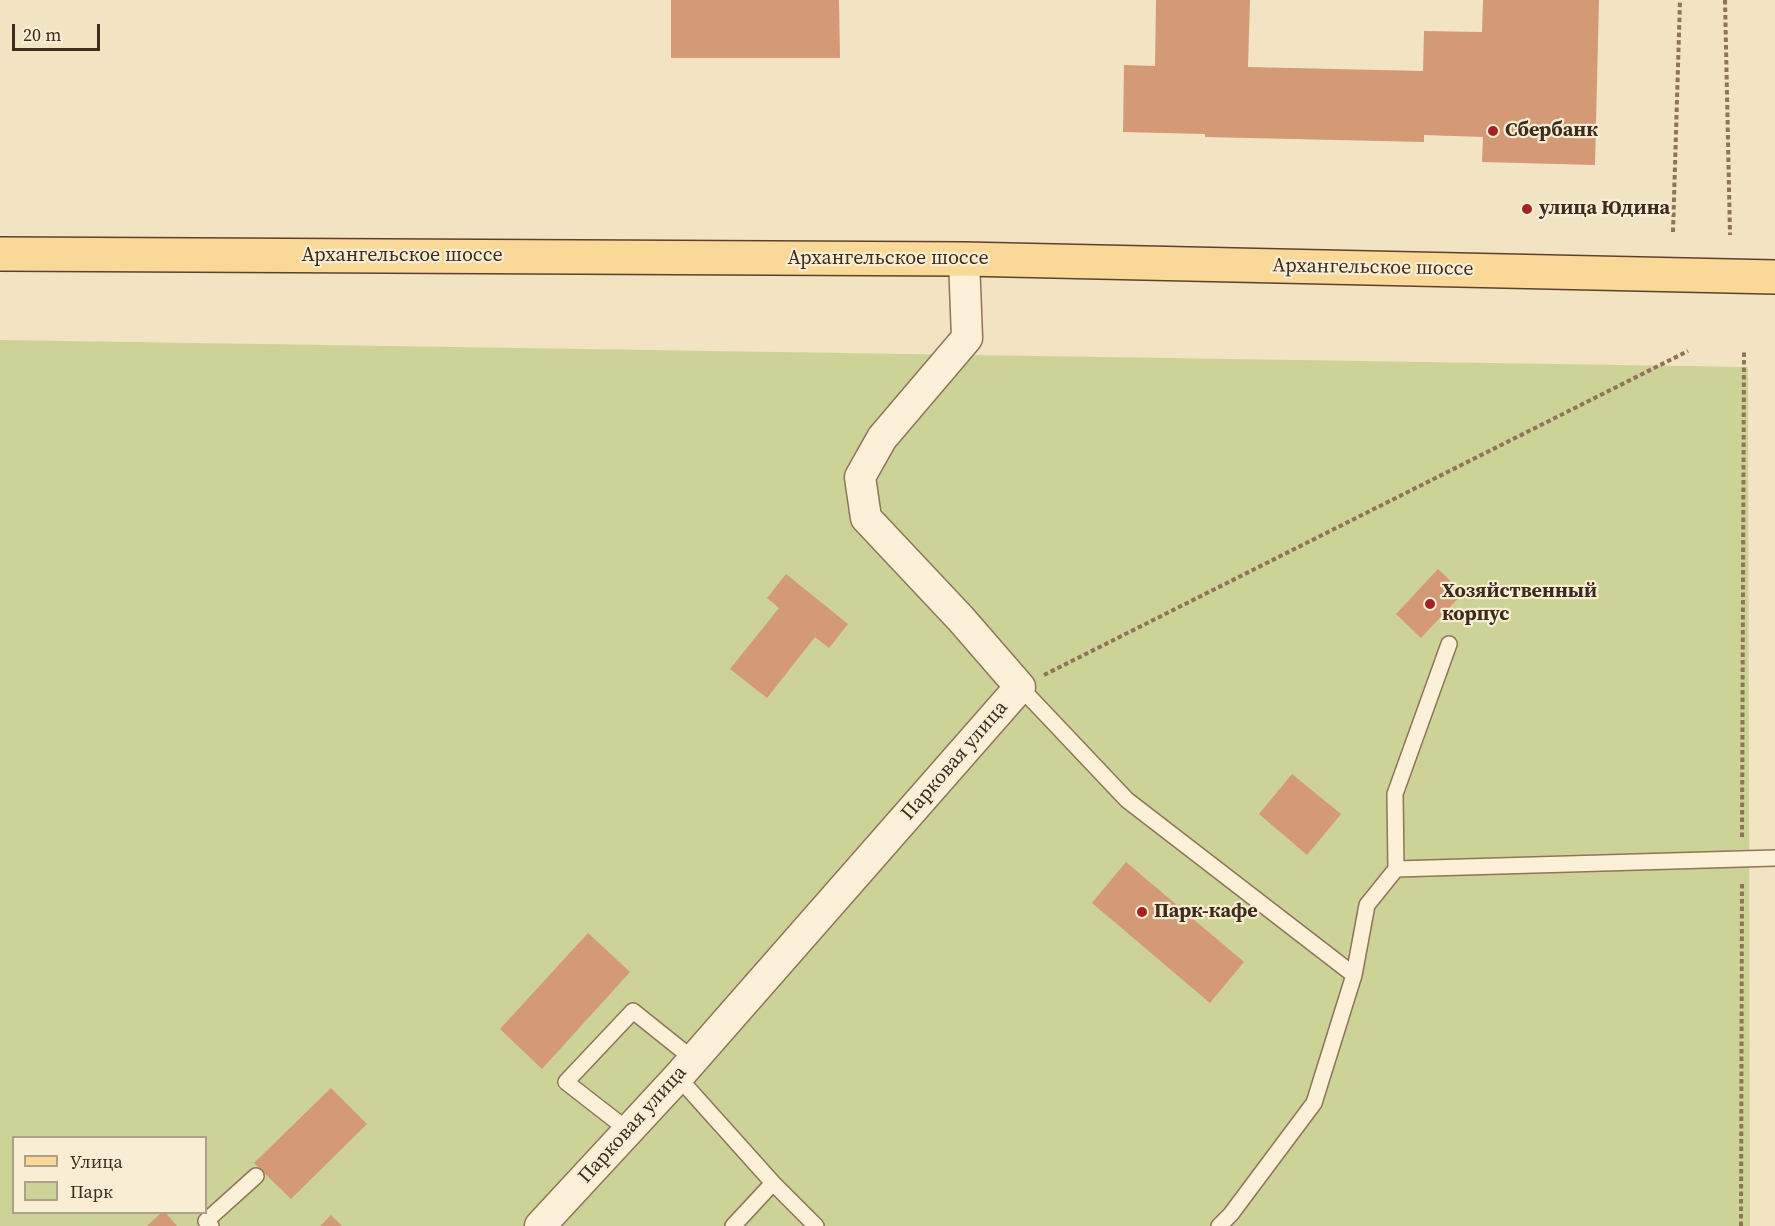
<!DOCTYPE html>
<meta charset="utf-8">
<style>
body{margin:0}
#map{position:relative;width:1775px;height:1226px;overflow:hidden;background:#f2e3c3;font-family:"Source Serif 4",serif}
canvas{display:block}
.legend{position:absolute;left:12px;top:1136px;width:195px;height:78px;box-sizing:border-box;background:#f9edd4;border:2px solid #aea08b;margin:0;padding:8px 10px;list-style:none;font-size:18px;color:#3d2c1d}
.legend li{display:flex;align-items:center;gap:12px;height:30px}
.legend b{width:30px;border:2px solid #aea08b}
.scale{position:absolute;left:12px;top:24px;width:88px;height:27px;box-sizing:border-box;border:3px solid #3d2c1d;border-top:0;padding-left:8px;font-size:18px;line-height:21px;white-space:nowrap;color:#3d2c1d;-webkit-text-stroke:4px #f9edd4;paint-order:stroke}
</style>
<div id="map">
<canvas width="1775" height="1226"></canvas>
<ul class="legend">
<li><b style="height:8px;background:#f9d898"></b>Улица</li>
<li><b style="height:16px;background:#cdd296"></b>Парк</li>
</ul>
<div class="scale">20 m</div>
</div>
<script>
const c = document.querySelector('canvas').getContext('2d');
c.lineJoin = 'round';
function fillPath(path, color) { c.fillStyle = color; c.fill(path, 'evenodd'); }
function trace(path, color, width, dash) { c.strokeStyle = color; c.lineWidth = width; c.lineCap = dash ? 'butt' : 'round'; c.setLineDash(dash || []); c.stroke(path); }
function drawText(font, color, halo, rows, align = 'center') {
  c.font = font + ' "Source Serif 4",serif'; c.lineWidth = 4.5; c.setLineDash([]); c.textBaseline = 'middle'; c.strokeStyle = halo; c.fillStyle = color; for (const [text, x, y, turn = 0] of rows) {
    c.save(); c.translate(x, y); c.rotate((+turn || 0) * Math.PI / 180); c.textAlign = isNaN(turn) ? turn : align; if (halo) c.strokeText(text, 0, 0); c.fillText(text, 0, 0); c.restore();
  }
}
fillPath(new Path2D(`
 M0 340 1748 367 1750 1226H0ZM14 1138H206V1212H14Z`), '#cdd296');
fillPath(new Path2D(`
 M671 0H839L840 58H671Z
 M1156 0H1250L1248 67 1423 71 1424 31 1482 32 1483 0H1599L1595 165 1482 162 1483 137 1424 135V142L1205 137V134L1123 132 1124 65 1155 66Z
 M1438 569 1463 593 1421 638 1396 614Z
 M786 574 848 624 829 648 815 637 767 698 730 669 779 608 767 598Z
 M1292 774 1341 814 1307 855 1259 814Z
 M1126 862 1244 962 1210 1003 1092 903Z
 M588 933 630 972 542 1069 500 1029Z
 M331 1088 367 1124 291 1199 254 1163Z
 M162 1212H165L177 1226H147Z
 M331 1215 342 1226H320Z`), '#d49a76');
const service = new Path2D(`
 M1020 687 1127 800 1354 975
 M1396 869 1395 794 1449 644
 M678 1077 773 1183 733 1226
 M629 1131 566 1082 633 1011 693 1059
 M773 1183 816 1226
 M211 1226 206 1221 256 1176
 M1219 1226 1231 1214 1314 1103 1354 975 1367 905 1396 869 1775 858`);
const minor = new Path2D(`
 M540 1226 678 1077 1020 687 961 619 866 518 860 477 882 438 967 338 964 259`);
const primary = new Path2D(`
 M0 254 964 259 1775 277`);
trace(service, '#8f7458', 18);
trace(minor, '#8f7458', 33);
trace(primary, '#5c412c', 36);
trace(new Path2D(`
 M1725 0 1730 235
 M1673 232 1680 0
 M1044 675 1688 351
 M1742 837 1744 352
 M1741 1226 1742 881`), '#8f7458', 4, [4.5, 3]);
trace(service, '#fcf0d8', 15);
trace(minor, '#fcf0d8', 30);
trace(primary, '#f9d898', 33);
for (const [x, y, r, color] of [
 [1493,131,6,"#a42226"],
 [1527,209,6,"#a42226"],
 [1430,604,6,"#a42226"],
 [1142,912,6,"#a42226"]
]) { const dot = new Path2D(); dot.arc(x, y, r, 0, 2 * Math.PI); c.fillStyle = color; c.fill(dot); trace(dot, '#f9edd4', 2); }
drawText('bold 20px', '#3d2c1d', '#f9edd4', [
 ["Сбербанк",1505,131],
 ["улица Юдина",1539,209],
 ["Хозяйственный",1442,592],
 ["корпус",1442,615],
 ["Парк-кафе",1154,912]
], 'left');
drawText('20px', '#3d2c1d', '#f9edd4', [
 ["Архангельское шоссе",402,256],
 ["Архангельское шоссе",888,259],
 ["Архангельское шоссе",1373,268,1],
 ["Парковая улица",955,761,-49],
 ["Парковая улица",633,1125,-48]
]);
</script>
